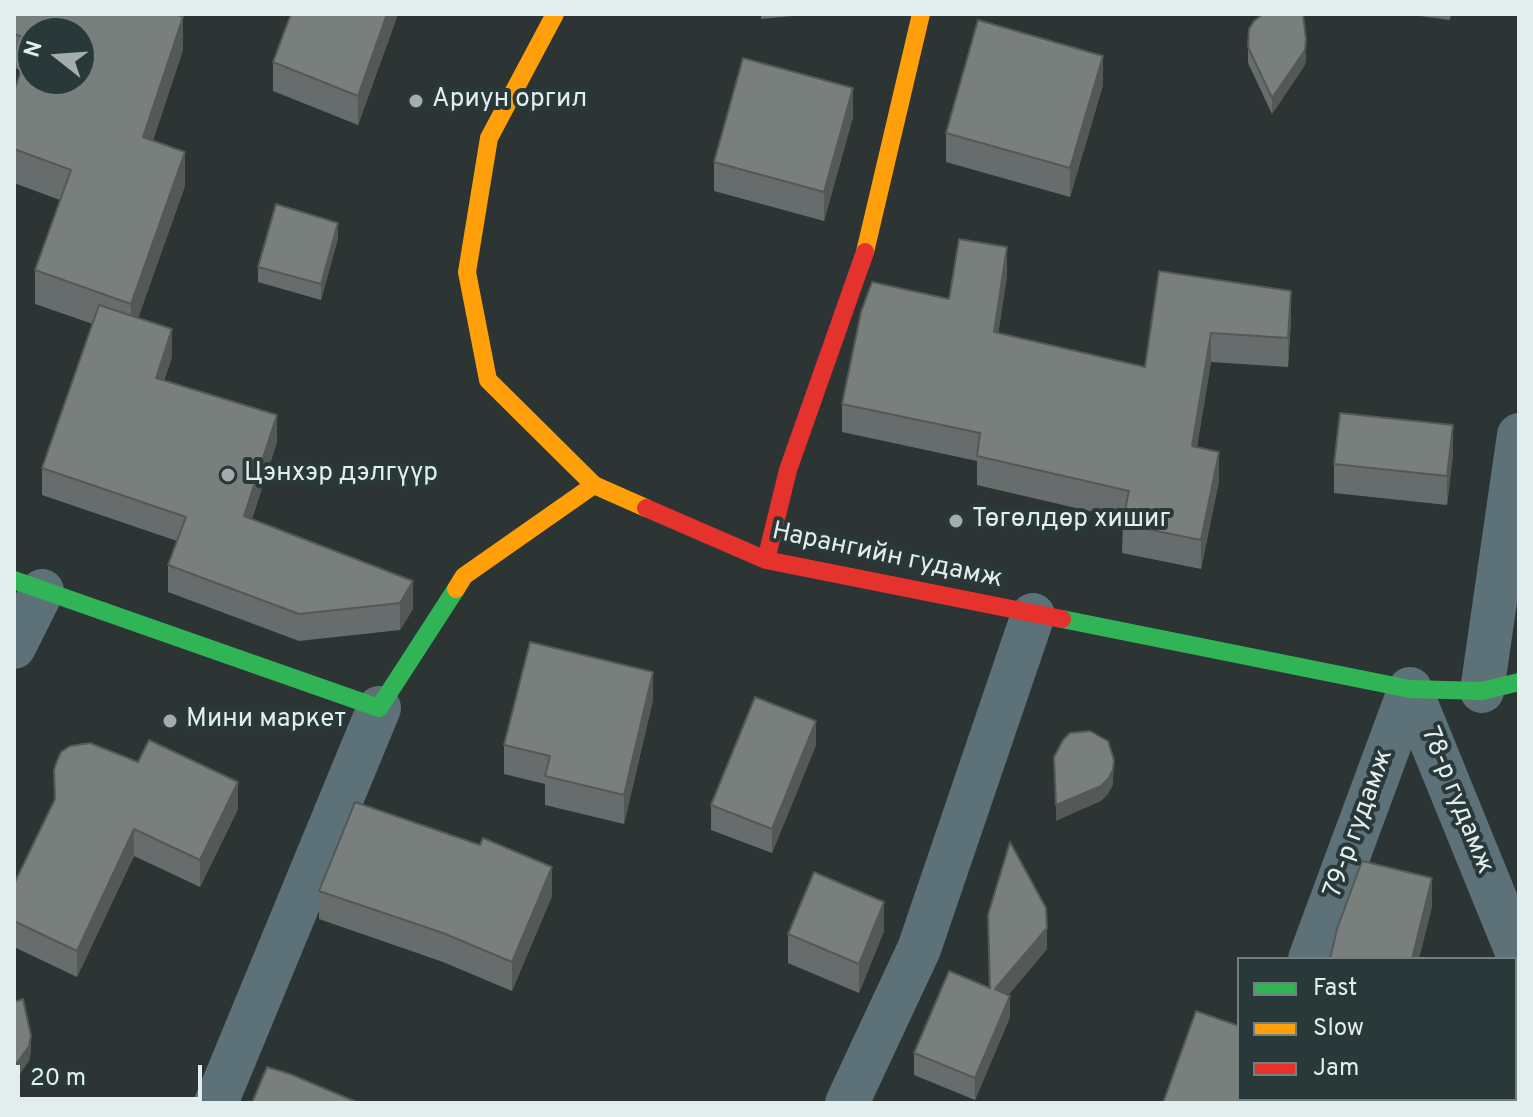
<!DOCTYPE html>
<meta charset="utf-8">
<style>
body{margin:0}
#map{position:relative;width:1533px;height:1117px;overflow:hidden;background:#2c3434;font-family:Overpass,sans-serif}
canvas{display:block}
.frame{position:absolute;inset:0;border:16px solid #e4eded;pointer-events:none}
.legend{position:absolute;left:1237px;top:957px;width:280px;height:144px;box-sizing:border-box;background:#293838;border:2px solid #748080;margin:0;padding:10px 14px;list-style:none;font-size:24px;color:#e4eded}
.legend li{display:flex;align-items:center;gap:16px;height:40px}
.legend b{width:40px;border:2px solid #748080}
.north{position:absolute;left:16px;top:16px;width:80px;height:80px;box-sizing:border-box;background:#293838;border:2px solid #748080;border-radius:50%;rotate:287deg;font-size:22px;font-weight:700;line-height:32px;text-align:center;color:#e4eded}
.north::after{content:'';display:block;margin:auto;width:28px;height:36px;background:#a4acac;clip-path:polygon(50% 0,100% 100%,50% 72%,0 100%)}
.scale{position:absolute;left:16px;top:1065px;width:186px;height:36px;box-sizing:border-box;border:4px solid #e4eded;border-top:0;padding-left:10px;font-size:24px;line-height:28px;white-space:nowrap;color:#e4eded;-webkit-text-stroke:6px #293838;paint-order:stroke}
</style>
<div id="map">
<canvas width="1533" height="1117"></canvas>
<div class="frame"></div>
<ul class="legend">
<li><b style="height:10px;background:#30b455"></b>Fast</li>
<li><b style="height:10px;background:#ff9f0a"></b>Slow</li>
<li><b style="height:10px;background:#e5322d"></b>Jam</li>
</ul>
<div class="north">N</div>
<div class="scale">20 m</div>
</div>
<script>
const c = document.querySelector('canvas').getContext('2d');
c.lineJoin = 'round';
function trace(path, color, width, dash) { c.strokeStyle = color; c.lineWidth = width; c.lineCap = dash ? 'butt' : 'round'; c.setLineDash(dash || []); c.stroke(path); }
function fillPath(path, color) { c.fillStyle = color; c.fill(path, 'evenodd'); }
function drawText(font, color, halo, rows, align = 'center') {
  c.font = font + ' Overpass,sans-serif'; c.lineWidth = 8; c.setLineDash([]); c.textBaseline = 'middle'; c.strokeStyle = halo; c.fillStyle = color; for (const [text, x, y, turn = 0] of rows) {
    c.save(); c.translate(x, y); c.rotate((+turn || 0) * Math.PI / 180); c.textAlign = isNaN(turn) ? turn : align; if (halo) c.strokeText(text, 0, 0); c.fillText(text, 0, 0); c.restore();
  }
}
trace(new Path2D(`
 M14 647 42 591
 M1410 689 1519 957
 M1482 691 1519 435
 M1310 959 1410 689
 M216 1103 379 708
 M847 1103 919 949 1033 615`), '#5d7178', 44);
trace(new Path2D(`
 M14 580 379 708 456 589
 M1062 619 1410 689 1482 691 1519 682`), '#30b455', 18);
trace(new Path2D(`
 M555 14 489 138 467 272 488 380 594 485 646 508
 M865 252 921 14
 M456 589 464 576 594 485`), '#ff9f0a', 18);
trace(new Path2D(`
 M646 508 766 560 1062 619
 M766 560 788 470 865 252`), '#e5322d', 18);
fillPath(new Path2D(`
 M14 14 183 50 153 140 185 186 138 318 172 357 164 380 277 442 252 519 413 609 400 630 299 641 168 592V565L177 541 42 495V468L93 324 35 304V270L60 200 14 183V91L21 70 14 68Z
 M291 14H398L358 125 273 91V62Z
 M761 14H814L761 19Z
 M1405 14H1451L1450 20Z
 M1248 47 1306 55 1305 65 1272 114 1248 63Z
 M1103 85 1070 197 946 162V133Z
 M853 117 824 221 714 191V162Z
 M338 238 321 300 258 282V267Z
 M1159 271 1291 320 1288 367 1211 362 1197 447 1219 481 1201 569 1122 553 1123 519 977 485V461L842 432V404L949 299 1007 276 998 334 1145 367Z
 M1453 454 1447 505 1334 493V464Z
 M653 700 624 824 545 805V784L504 774V745Z
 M816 745 772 853 711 830V805Z
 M54 770 238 809 200 887 134 856 77 977 14 947V884L54 801Z
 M480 845 552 896 512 991 443 962 319 919V891Z
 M988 915 1047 949 1008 995 1010 1017 975 1100 914 1075V1053L989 987Z
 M884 931 859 993 788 963V934Z`), '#676d6c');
fillPath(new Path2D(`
 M387 14H398L358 125V96Z
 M183 17V50L143 171V137Z
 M1306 39 1305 65 1272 114V98Z
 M1103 56V85L1070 197V168Z
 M853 88V117L824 221V192Z
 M185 152V186L131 338V304Z
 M338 223V238L321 300V284Z
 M1007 247V276L994 361V332Z
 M1291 291V320L1288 367V338Z
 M172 329V357L156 405V378Z
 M1211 333V362L1192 475V446Z
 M277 415V442L244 544V516Z
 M1453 425V454L1447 505V476Z
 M1219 452V481L1201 569V540Z
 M413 581V609L400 630V603Z
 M653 672V700L624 824V795Z
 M816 721V745L772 853V829Z
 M1114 760 1113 785 1108 794 1101 801 1056 821V805Z
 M238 782V809L200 887V860Z
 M134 829V856L77 977V951Z
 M552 867V896L512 991V962Z
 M1432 878V907L1419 959H1412Z
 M884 902V931L859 993V964Z
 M1047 928V949L995 1011V989Z
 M1010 996V1017L975 1100V1078Z
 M31 1036V1052L29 1061 18 1077 14 1078V1063Z
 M1378 1099H1385L1384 1103H1377Z`), '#545958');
const building = new Path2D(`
 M14 14H175L183 17 143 137 185 152 131 304 35 270 71 170 14 149V91L32 40 14 34ZM32 32H80V80H32Z
 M291 14H387L358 96 273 62Z
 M1263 14H1303L1306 39 1305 50 1272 98 1248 47 1249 29 1254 21Z
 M978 20 1103 56 1070 168 946 133Z
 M743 58 853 88 824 192 714 162Z
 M276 204 338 223 321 284 258 267Z
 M959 239 1007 247 994 332 1145 367 1159 271 1291 291 1288 338 1211 333 1192 446 1219 452 1201 540 1122 524 1129 491 977 456 980 433 842 404 861 312 872 282 949 299Z
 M99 305 172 329 156 378 277 415 244 516 413 581 400 603 299 614 168 565 186 517 42 468Z
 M1340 413 1453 425 1447 476 1334 464Z
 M530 642 653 672 624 795 545 776 550 756 504 745Z
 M755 697 816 721 772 829 711 805Z
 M1090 731 1108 741 1114 760 1113 770 1108 779 1101 786 1056 805 1054 757 1063 740 1070 733Z
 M149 740 238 782 200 860 134 829 77 951 14 921V884L55 799 54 770 57 761 61 752 70 746 90 743 138 762Z
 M355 802 480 845 483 838 552 867 512 962 443 933 319 891Z
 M1010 842 1046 908 1047 928 995 989 1010 996 975 1078 914 1053 949 971 990 988 988 915Z
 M1362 861 1432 878 1412 959H1330L1337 929Z
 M814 872 884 902 859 964 788 934Z
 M23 999 31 1036 29 1046 18 1062 14 1063V1002Z
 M1196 1011 1239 1026V1099H1378L1377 1103H1163Z
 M267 1067 290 1074 359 1103H252Z`);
fillPath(building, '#787f7d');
trace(building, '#545958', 2);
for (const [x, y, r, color] of [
 [416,101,8,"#a4acac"],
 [228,475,8,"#a4acac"],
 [956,521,8,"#a4acac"],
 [170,721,8,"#a4acac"]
]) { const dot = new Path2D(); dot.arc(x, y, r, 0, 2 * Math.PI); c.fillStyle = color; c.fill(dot); trace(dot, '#293838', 3); }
drawText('26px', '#e4eded', '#293838', [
 ["Ариун оргил",432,101],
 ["Цэнхэр дэлгүүр",244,475],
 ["Төгөлдөр хишиг",972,521],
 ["Мини маркет",186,721]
], 'left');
drawText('26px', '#e4eded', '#293838', [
 ["Нарангийн гудамж",887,557,12],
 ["78-р гудамж",1456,801,68],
 ["79-р гудамж",1360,824,-70]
]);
</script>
